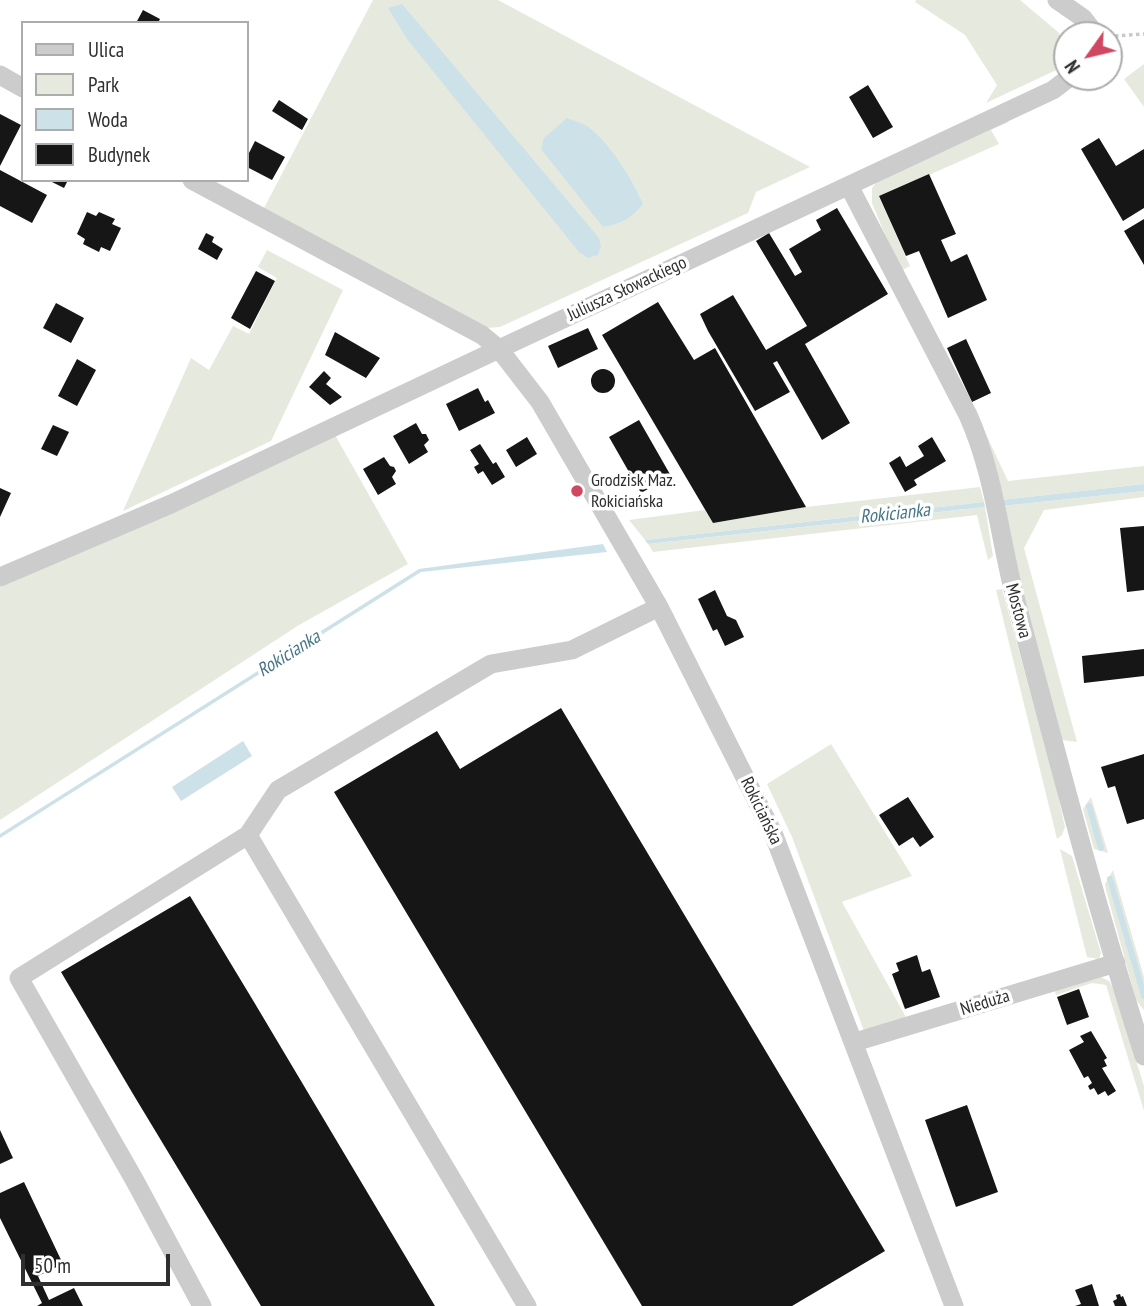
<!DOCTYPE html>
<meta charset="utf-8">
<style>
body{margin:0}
#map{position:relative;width:1144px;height:1306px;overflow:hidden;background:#fff;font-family:"PT Sans Narrow",sans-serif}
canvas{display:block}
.legend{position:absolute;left:21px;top:21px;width:228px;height:161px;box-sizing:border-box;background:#fff;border:2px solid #acacac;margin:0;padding:9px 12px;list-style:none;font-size:21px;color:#2f2f2f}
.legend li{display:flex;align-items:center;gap:14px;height:35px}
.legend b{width:35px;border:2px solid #acacac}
.north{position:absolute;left:1053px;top:21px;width:70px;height:70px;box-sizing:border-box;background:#fff;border:2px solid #acacac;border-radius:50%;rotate:236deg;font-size:19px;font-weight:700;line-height:28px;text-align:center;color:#2f2f2f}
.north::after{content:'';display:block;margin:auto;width:24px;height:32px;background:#d04762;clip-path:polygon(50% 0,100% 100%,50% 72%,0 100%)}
.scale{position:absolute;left:21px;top:1254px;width:149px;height:32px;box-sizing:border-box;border:4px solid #2f2f2f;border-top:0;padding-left:9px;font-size:21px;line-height:24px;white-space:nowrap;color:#2f2f2f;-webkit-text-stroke:5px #fff;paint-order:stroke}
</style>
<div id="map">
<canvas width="1144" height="1306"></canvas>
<ul class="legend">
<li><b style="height:9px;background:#ccc"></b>Ulica</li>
<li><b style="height:19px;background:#e6eade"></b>Park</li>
<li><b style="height:19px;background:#cde1e8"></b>Woda</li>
<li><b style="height:19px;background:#161616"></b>Budynek</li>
</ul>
<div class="north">N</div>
<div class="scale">50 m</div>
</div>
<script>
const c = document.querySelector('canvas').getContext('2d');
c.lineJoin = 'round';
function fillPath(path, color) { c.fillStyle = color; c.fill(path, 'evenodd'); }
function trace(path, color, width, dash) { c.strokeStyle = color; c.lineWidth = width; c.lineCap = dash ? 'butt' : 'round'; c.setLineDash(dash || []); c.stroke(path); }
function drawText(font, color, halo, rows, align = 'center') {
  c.font = font + ' "PT Sans Narrow",sans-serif'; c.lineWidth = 7; c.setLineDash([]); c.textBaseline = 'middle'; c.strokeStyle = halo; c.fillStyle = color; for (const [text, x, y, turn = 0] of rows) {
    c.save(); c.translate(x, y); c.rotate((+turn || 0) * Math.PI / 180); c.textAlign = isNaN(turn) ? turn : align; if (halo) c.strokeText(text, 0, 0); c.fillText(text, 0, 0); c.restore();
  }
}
fillPath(new Path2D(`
 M373 0H498L810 167 756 192 748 213 500 327 486 328 264 208Z
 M916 0H1020L1058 32 1067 46V65L986 103 997 85 965 35 915 2Z
 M1144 64V107L1124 79Z
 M1004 119 1009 122 991 130 999 144 879 197 910 266 900 271 872 203V188L879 179Z
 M267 250 343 290 271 441 123 511 191 358 209 370 233 326 249 334 277 278 258 267Z
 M983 428 1008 481 1144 466V484L1001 500Z
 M335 435 408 564 299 625 0 820V587Z
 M980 487 984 502 645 540 629 520 705 510 713 523 806 507Z
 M1144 491V497L1044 510 1024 548 1077 742 1062 740 1000 510 1002 506Z
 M985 507 993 556 988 560 977 515 653 552 648 544Z
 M1002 589 1056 787 1065 827 1062 835 1057 839 996 590Z
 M831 744 912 876 842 902 907 1019 864 1031 792 837 767 784Z
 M1091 797 1108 853 1094 849 1083 809Z
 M1060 849 1072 856 1101 953 1099 959 1087 957Z
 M1113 870 1144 977V1010L1136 1000 1106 890 1105 884Z
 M1099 976 1109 981 1114 989 1144 1086V1111L1106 985 1092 983 1056 995 1054 988Z`), '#e6eade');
fillPath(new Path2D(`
 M402 4 599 238 601 246 598 255 588 258 579 252 407 39 388 8Z
 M567 118C575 121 586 124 592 130 613 148 632 179 643 204 632 218 621 224 603 227L541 149 544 138Z
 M1144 484V491L1002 506 1001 500Z
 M984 502 985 507 966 509 648 544 645 540Z
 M603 544 607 552 421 572 0 838V834L419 569Z
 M243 741 252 756 181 801 172 787Z`), '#cde1e8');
trace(new Path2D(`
 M1089 806 1101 848
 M1110 879 1144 996`), '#cde1e8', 6);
fillPath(new Path2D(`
 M143 10 160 19 158 23H136Z
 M868 85 893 127 873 138 849 97Z
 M279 100 308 119 302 130 272 111Z
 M0 114 21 125 0 166Z
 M1099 138 1116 166 1144 149V208L1123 221 1081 149Z
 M255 141 285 157 272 180 247 167V157Z
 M0 170 47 195 32 223 0 206Z
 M929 174 956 234 941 240 951 262 967 254 987 300 948 318 919 251 906 256 879 196Z
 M48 180H68L64 188Z
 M837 208 888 294 805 344 850 423 822 440 777 361 773 363 790 392 755 411 708 331 700 314 733 295 766 350 807 326 756 241 769 233 795 276 802 272 789 249 821 230 816 220Z
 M87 212 96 216 99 212 115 219 112 224 121 228 110 251 101 247 99 252 83 244 85 239 77 234Z
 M1144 219V265L1124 231Z
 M206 233 214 237 212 242 223 249 217 260 198 249Z
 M256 271 275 281 250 329 231 318Z
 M658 302 694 360 715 348 806 507 713 523 602 335Z
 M56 303 84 318 71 343 43 328Z
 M588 328 598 349 558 368 548 346Z
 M335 332 380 358 366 378 325 355Z
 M966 339 991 393 972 402 947 348Z
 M77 359 96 370 77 406 58 396Z
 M591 381a12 12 0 1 1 24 0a12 12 0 1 1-24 0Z
 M324 371 331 378 326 384 342 397 330 405 309 387Z
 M478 388 485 402 488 400 495 413 459 431 446 404Z
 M639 420 671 476 641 493 609 437Z
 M416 423 422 434H426L429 440 424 445 428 452 409 464 393 436Z
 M53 425 69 432 57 456 41 449Z
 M527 437 537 454 516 467 506 450Z
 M932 437 946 461 914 480 917 485 905 492 889 463 900 456 906 467 924 456 918 446Z
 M480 444 493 464 496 462 505 477 492 485 483 471 478 474 474 467 479 464 470 450Z
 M384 457 390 466 394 467 396 471 392 477 396 484 378 495 363 469Z
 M0 488 11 493 0 517Z
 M1144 526V590L1127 592 1120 528Z
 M715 590 727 616 736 620 744 637 725 646 717 629 713 631 698 599Z
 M1144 649V676L1084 683 1082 656Z
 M561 708 885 1251 792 1306H642L334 792 437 731 460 769Z
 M1144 754V819L1127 824 1115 786 1108 788 1101 767Z
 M908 797 934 837 920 847 913 837 899 846 879 815Z
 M190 896 254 1002 435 1306H261L133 1094 61 972Z
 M917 955 922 972 930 969 940 997 905 1009 892 974 899 971 896 963Z
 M1079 989 1089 1017 1067 1025 1057 997Z
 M1091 1031 1107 1058 1104 1060 1107 1066 1102 1068 1116 1091 1108 1096 1105 1091 1098 1095 1094 1088 1090 1090 1088 1086 1092 1083 1088 1076 1084 1078 1069 1050 1084 1042 1080 1036Z
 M967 1105 998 1192 956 1207 925 1120Z
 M0 1130 13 1158 0 1164Z
 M24 1182 63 1264 38 1276 49 1300 74 1288 83 1306H37L42 1303 0 1218V1193Z
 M1092 1284 1099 1306H1075L1081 1304 1075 1290Z
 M1120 1294 1121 1297 1123 1296 1127 1306H1115L1113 1301 1117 1299 1116 1295Z`), '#161616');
trace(new Path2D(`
 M1115 36 1144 34`), '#c9c9c9', 3.5, [3.5, 3.5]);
trace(new Path2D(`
 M1057 0 1083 18 1096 35
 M0 75 23 88
 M192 180 482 335 499 349 1053 90 1070 77
 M849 186 968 415C995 475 1000 542 1017 605 1057 756 1096 907 1144 1056
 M0 577 171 504 499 349 540 402 659 607 773 833 954 1306
 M248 835 527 1306
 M855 1042 1116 963
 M202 1306 135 1181 19 978 248 835 278 790 491 664 572 650 659 607`), '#ccc', 19);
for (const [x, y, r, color] of [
 [577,491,7,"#d04762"]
]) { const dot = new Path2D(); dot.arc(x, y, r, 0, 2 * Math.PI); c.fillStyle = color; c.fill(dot); trace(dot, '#fff', 2.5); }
drawText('18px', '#2f2f2f', '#fff', [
 ["Juliusza Słowackiego",627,289,-25],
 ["Mostowa",1018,611,75],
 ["Rokiciańska",761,811,64],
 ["Nieduża",985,1003,-17]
]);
drawText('18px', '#2f2f2f', '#fff', [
 ["Grodzisk Maz.",591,481],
 ["Rokiciańska",591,502]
], 'left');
drawText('italic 19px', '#467687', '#fff', [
 ["Rokicianka",895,514,-6],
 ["Rokicianka",289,654,-32]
]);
</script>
